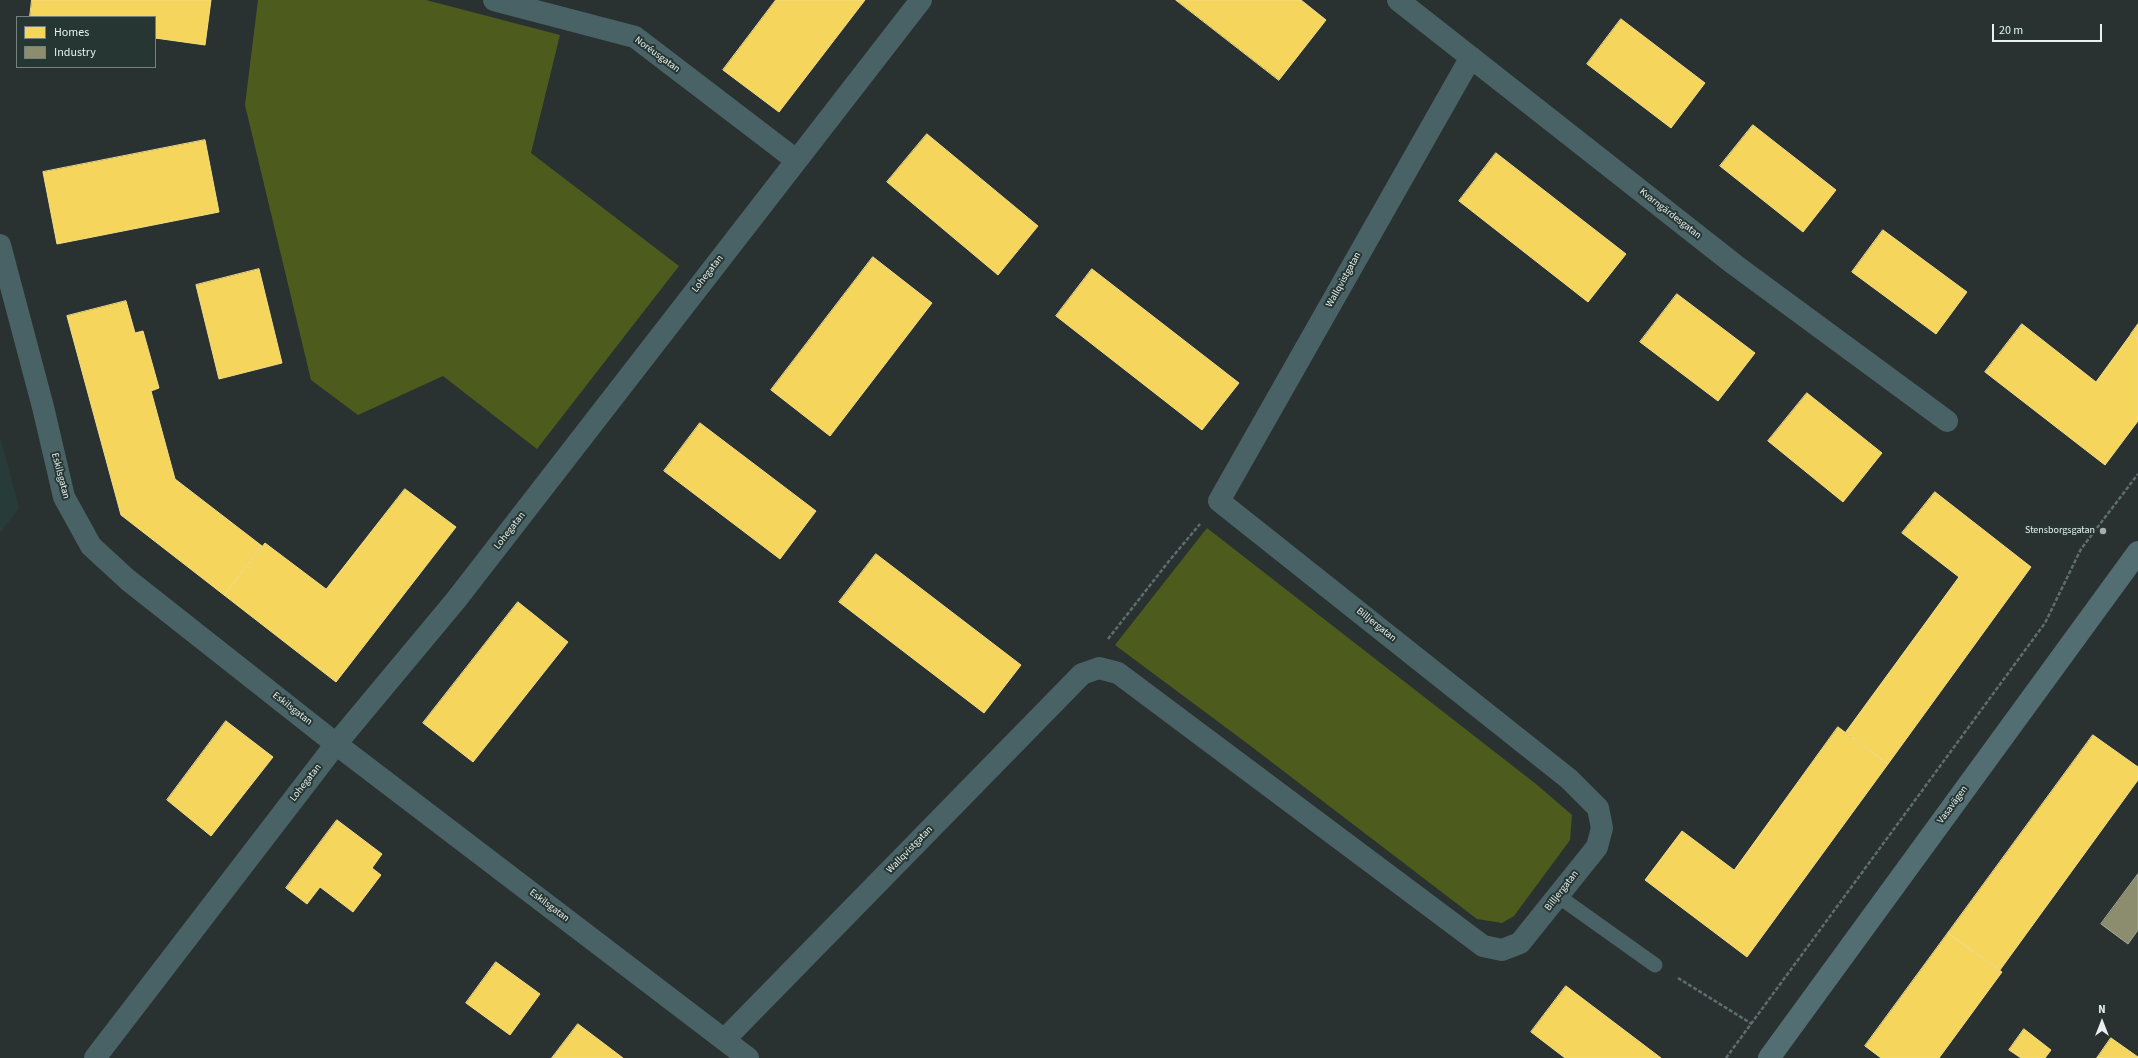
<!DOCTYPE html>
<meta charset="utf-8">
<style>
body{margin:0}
#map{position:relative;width:2138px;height:1058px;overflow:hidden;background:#2a3231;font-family:"Source Sans 3",sans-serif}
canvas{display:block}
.legend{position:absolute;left:16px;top:16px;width:140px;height:52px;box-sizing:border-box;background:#263633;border:1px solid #74817e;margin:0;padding:5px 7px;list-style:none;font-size:12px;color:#e8f1ef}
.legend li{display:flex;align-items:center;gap:8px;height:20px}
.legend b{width:20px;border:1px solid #74817e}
.north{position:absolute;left:2082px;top:1002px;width:40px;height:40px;-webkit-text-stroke:3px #263633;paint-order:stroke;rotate:0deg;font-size:11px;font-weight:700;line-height:16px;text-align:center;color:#e8f1ef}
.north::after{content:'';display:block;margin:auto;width:14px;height:18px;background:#e8f1ef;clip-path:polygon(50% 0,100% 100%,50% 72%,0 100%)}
.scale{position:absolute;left:1992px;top:24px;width:110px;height:18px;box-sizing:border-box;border:2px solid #e8f1ef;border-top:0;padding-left:5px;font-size:12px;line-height:14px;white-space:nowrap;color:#e8f1ef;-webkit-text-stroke:3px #263633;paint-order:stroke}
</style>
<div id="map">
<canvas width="2138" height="1058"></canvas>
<ul class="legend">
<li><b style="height:11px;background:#f6d55c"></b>Homes</li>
<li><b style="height:11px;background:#8c8c6e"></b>Industry</li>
</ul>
<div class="north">N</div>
<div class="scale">20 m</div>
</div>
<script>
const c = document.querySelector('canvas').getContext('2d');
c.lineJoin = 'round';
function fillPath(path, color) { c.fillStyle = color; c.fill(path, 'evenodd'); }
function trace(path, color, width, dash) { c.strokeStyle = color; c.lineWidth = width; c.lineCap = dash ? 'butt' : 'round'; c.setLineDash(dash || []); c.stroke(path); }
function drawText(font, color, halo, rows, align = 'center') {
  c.font = font + ' "Source Sans 3",sans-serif'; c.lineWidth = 4; c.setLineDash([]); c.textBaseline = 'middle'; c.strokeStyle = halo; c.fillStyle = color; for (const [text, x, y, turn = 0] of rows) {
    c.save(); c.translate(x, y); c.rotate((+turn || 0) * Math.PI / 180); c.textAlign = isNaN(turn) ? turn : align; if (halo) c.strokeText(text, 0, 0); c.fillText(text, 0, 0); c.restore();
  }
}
fillPath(new Path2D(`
 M0 437 19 508 0 533Z`), '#273c38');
fillPath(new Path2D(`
 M258 0H426L560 35 531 153 679 266 537 449 443 376 358 415 311 380 245 105Z
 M1207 528 1536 784 1572 815 1570 840 1514 916 1502 923 1477 919 1248 744 1115 645Z`), '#4d5b1c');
const homes = new Path2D(`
 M32 0H211L205 45 155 38V17H30Z
 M776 0H865L779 112 723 70Z
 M1176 0H1301L1326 20 1279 80Z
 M1621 19 1705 83 1671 128 1587 64Z
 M1753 125 1836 190 1803 232 1720 166Z
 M927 134 1038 226 998 275 887 182Z
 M205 140 219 212 57 244 43 172Z
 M1496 153 1626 254 1588 302 1459 201Z
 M1883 230 1967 292 1936 334 1852 272Z
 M873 257 932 303 830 436 771 390Z
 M259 269 282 363 219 379 196 285Z
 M1092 269 1239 383 1202 430 1056 316Z
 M1677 294 1755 353 1718 401 1640 342Z
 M126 301 135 333 143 331 159 388 151 391 175 479 262 546 224 595 121 515 67 316Z
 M2022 324 2096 382 2131 334 2138 339V421L2105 465 1985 372Z
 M2138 324V339L2131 334Z
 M1807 393 1882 453 1843 502 1768 441Z
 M700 423 816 511 780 559 664 471Z
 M405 489 456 527 336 682 224 595 265 543 326 589Z
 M1935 492 2031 567 1888 764 1845 733 1959 577 1902 533Z
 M876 554 1021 665 984 713 839 602Z
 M518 602 568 642 473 762 423 723Z
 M226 721 273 757 211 836 167 800Z
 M1838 727 1888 764 1747 957 1645 880 1682 831 1734 870Z
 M2093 735 2138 767V780L2000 970 1948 933Z
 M337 820 382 854 372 868 381 875 353 912 320 887 307 904 286 888Z
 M1948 933 2002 972 1939 1058H1881L1865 1046Z
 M496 962 540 994 510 1035 466 1003Z
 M1566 986 1661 1058H1565L1531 1032Z
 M578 1024 623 1058H552Z
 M2024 1029 2051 1050 2045 1058H2021L2009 1050Z
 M2111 1038 2138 1057V1058H2097Z`);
fillPath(homes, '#f6d55c');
trace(homes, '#f2dd88', 1);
const industry = new Path2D(`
 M2138 874V930L2128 944 2101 924Z`);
fillPath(industry, '#8c8c6e');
trace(industry, '#a8aa95', 1);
trace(new Path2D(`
 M1108 639 1169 561 1200 524
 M1678 978 1752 1024
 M1726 1058 2045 623 2081 549 2138 474`), '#5c6e70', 2.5, [4, 2]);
trace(new Path2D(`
 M1558 896 1655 965`), '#496266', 15);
trace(new Path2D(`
 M494 0 635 37 796 160
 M1398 0 1735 265 1947 421
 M0 245 43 407 64 497 91 546 128 580 336 744 748 1058
 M724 1040 1082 674 1099 668 1118 673 1483 946 1502 950 1520 943 1597 847 1602 828 1598 808 1569 779 1219 501 1471 57
 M95 1058 336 744 456 600 921 0`), '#496266', 22);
trace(new Path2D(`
 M1769 1058 2138 552`), '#526e72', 22);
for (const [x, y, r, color] of [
 [2103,531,4,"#a6aeac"]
]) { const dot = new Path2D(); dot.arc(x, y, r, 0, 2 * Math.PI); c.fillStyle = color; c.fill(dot); trace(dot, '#263633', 1.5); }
drawText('10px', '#e8f1ef', '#263633', [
 ["Noréusgatan",657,55,36],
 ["Kvarngärdesgatan",1670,214,38],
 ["Lohegatan",708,274,-52],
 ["Wallqvistgatan",1344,280,-61],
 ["Eskilsgatan",60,476,75],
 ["Lohegatan",510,531,-52],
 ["Billjergatan",1376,625,39],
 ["Eskilsgatan",292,709,38],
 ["Lohegatan",306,783,-52],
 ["Vasavägen",1953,805,-54],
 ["Wallqvistgatan",910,850,-46],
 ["Billjergatan",1562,891,-52],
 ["Eskilsgatan",549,906,37]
]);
drawText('10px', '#e8f1ef', '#263633', [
 ["Stensborgsgatan",2095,531]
], 'right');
</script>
